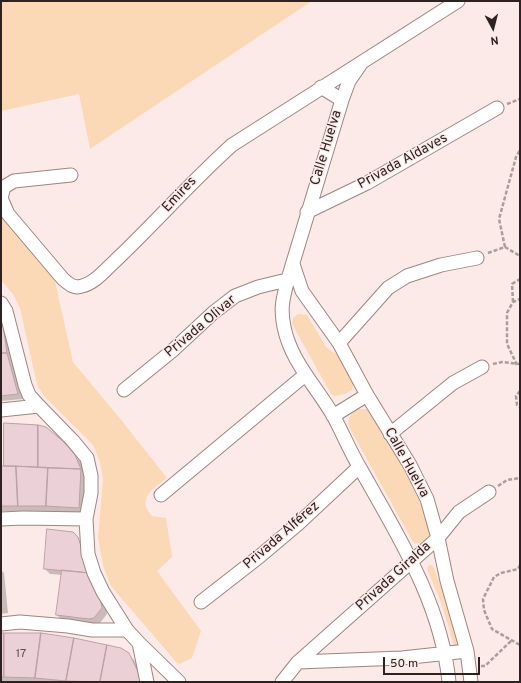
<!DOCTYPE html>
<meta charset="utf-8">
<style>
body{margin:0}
#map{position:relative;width:521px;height:683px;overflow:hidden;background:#fceae9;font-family:Overpass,sans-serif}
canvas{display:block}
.frame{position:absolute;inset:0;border:2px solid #2d2221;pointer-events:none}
.north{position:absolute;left:473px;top:8px;width:40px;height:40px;-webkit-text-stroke:3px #fceae9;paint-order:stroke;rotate:173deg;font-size:11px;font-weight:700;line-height:16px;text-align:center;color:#2d2221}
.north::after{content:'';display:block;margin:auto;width:14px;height:18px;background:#2d2221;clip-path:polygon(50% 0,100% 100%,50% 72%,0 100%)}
.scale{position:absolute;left:383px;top:657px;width:97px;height:18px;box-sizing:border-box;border:2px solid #2d2221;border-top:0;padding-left:5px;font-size:12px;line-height:14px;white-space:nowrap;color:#2d2221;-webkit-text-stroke:3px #fceae9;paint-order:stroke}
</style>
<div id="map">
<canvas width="521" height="683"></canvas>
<div class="frame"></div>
<div class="north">N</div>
<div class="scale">50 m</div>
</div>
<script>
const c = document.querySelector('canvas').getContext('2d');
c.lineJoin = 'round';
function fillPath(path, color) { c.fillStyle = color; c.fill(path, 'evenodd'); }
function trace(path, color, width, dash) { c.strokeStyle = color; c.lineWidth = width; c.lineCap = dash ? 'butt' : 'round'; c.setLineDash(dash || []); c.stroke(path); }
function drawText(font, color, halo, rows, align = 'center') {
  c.font = font + ' Overpass,sans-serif'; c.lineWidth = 3; c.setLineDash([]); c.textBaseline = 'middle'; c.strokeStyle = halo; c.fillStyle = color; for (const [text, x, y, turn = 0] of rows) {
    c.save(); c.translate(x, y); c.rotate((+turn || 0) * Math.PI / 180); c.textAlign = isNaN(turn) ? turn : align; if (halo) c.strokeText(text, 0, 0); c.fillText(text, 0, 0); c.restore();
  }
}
fillPath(new Path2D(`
 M1 1H312L90 149 79 94 1 111Z
 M1 216 21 239 38 256 54 277 73 362 122 421 167 478C153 489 136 498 152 516L166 518 172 557 157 571 201 631 192 658 179 664 177 663 111 586 103 566 98 538 103 478 100 462 93 445 45 397 38 387 36 380 20 308 13 294 1 280Z
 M298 314 307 315 326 347 340 357 354 381 352 390 345 394 335 396 331 394 292 324 293 318Z
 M359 409H367L372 412C383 432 434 517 429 535 427 542 421 544 414 543L412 540 349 427C347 418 351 412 359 409Z
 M431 565 433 566 446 600 458 646H454L441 602 427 569 428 566Z`), '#fbd8b6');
fillPath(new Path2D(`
 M1 321 8 330 12 359 23 399 1 401Z
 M69 449 80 461 86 476 84 513 1 511V467Z
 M72 533 83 544 107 608V614L100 623 95 624 63 621 57 615 62 575 50 574 45 569Z
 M1 570 4 573 8 613 1 614Z
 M1 634 128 654 134 660 145 682H1Z`), '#0003');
const building = new Path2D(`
 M1 322 3 324 7 353H1Z
 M1 353H7L18 394 1 396Z
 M4 423 38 425V467L4 466Z
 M38 425 46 427 64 442 75 455 81 469 38 467Z
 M1 466H16L18 506H1Z
 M16 466 48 468 46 506H18Z
 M48 468 81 469 79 508 46 506Z
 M47 529 73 532 78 537 90 573 44 569Z
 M62 570 90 573 101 602 102 608 94 618 89 619 56 615Z
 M1 633H4V677H1Z
 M4 633H41L35 678 4 677Z
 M41 633 74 638 66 681 35 678Z
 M74 638 107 645 100 682 66 681Z
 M107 645 121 648 129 653 143 682H100Z`);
fillPath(building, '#ecd0d8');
trace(building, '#bba0a8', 1);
const minor = new Path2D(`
 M360 65 349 81 342 100 288 279C283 298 280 308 284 327 291 362 317 387 334 417 343 434 350 451 360 468 398 536 441 602 449 682
 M321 87 342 100
 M71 175 14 181 4 187 1 198 8 214 63 279C69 284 74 289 82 286 95 283 105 270 115 261 155 223 191 182 232 145L458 1
 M307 212 367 183 497 108
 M293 264 302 291 339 343 367 395 410 465 427 499 438 538 447 581 467 651 471 682
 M1 303 6 311 25 385 29 395 39 406 73 441 87 458 91 476V493L86 519 88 554 94 573 103 592 127 630 139 643 179 682
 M339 343 388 288 407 276 441 265 477 258
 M124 390 172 351 213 313 235 296 258 287 295 278
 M1 410 39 406
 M333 416 367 395
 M390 434 453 383 482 367
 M161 495 305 375
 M1 519 23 518 86 519
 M201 602 260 556 298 524 359 467
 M1 624 20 622 68 626 92 630H127
 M139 643 147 682
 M298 662 402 658 467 651
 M282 682 298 662 438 538 459 512 489 492`);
trace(minor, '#9f8482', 15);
trace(new Path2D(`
 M507 104 520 99
 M505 247 499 219 516 157 520 150
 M488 253 505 247 520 256
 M513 302 512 284 520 279
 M493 364 502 362 520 364
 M517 365 507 344V313L513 302 520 299
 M520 391 516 396 517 405 520 407
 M498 486 507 480 520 478
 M520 565 518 569 501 573 494 577 483 599 484 610 492 629 520 645
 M481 666H485L512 640`), '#ac9c9b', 2.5, [4, 2]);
trace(minor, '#fff', 13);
drawText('12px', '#5d4e4f', null, [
 ["17",21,655]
]);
drawText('14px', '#2d2221', '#fceae9', [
 ["Calle Huelva",327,148,-73],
 ["Privada Aldaves",403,162,-29],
 ["Emires",180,195,-47],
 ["Privada Olivar",201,327,-40],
 ["Calle Huelva",406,463,61],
 ["Privada Alférez",282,536,-41],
 ["Privada Giralda",394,577,-42]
]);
</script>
